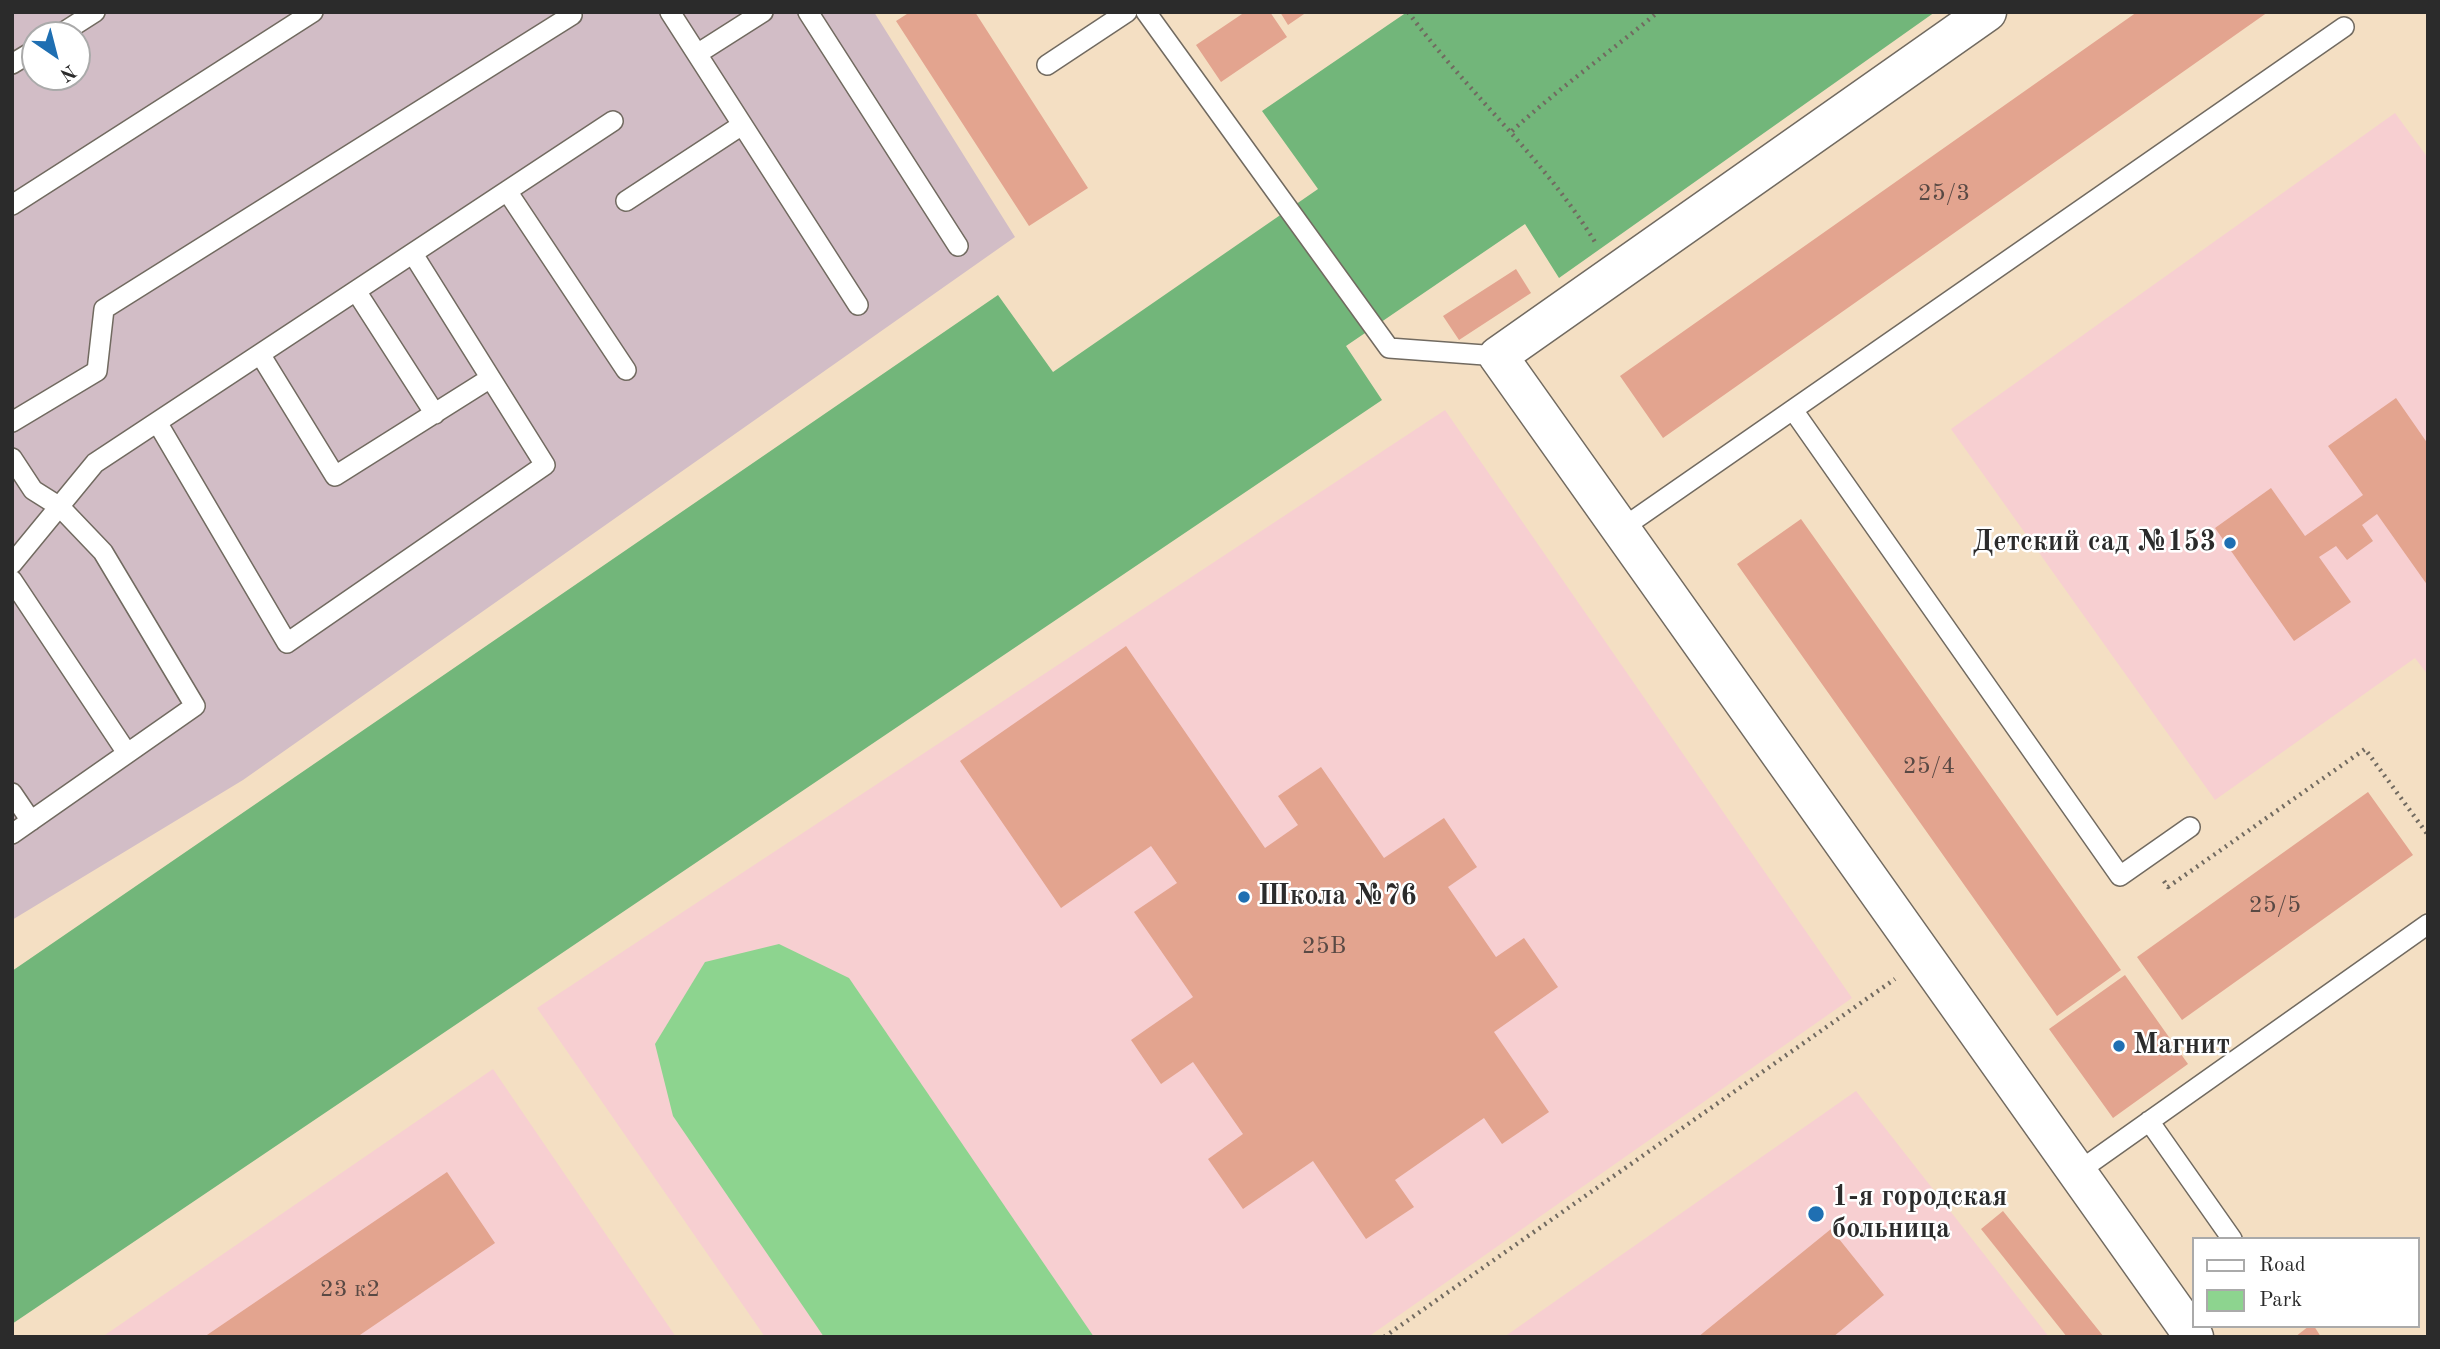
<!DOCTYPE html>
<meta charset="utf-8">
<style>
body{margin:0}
#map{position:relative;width:2440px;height:1349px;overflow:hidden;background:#f4dfc3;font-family:"Old Standard TT",serif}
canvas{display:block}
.frame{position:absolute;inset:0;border:14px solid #2b2b2b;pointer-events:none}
.legend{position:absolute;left:2192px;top:1237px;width:228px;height:91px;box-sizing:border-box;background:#fff;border:2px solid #aaa;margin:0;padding:9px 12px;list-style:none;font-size:21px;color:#2b2b2b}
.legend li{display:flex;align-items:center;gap:14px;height:35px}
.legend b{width:35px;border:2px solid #aaa}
.north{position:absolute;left:21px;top:21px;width:70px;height:70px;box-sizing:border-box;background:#fff;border:2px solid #aaa;border-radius:50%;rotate:145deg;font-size:19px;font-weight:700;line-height:28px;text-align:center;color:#2b2b2b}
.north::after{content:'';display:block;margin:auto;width:24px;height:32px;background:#1f6fb2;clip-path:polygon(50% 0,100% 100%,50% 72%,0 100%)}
</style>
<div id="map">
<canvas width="2440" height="1349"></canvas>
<div class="frame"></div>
<ul class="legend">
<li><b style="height:9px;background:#fff"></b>Road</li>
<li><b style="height:19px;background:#8dd48f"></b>Park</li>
</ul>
<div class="north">N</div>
</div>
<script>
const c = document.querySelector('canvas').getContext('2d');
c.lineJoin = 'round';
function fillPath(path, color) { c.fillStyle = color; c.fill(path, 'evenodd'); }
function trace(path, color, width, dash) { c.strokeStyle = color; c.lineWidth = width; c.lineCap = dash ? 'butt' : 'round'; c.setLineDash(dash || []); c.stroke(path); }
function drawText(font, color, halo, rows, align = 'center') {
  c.font = font + ' "Old Standard TT",serif'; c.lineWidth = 5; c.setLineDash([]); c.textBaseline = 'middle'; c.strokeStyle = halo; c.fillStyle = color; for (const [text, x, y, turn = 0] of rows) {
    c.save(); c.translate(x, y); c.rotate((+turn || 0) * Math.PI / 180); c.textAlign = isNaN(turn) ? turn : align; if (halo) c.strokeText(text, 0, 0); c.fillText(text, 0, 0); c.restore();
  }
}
fillPath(new Path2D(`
 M2395 113 2428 158V675L2415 658 2215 800 1951 429Z
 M1445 410 1852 998 1368 1337H765L537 1008Z
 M493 1069 676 1337H102Z
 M1856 1091 2049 1337H1504Z`), '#f7cfd1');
fillPath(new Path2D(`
 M12 12H874L1015 237 243 780 12 920ZM35 35H77V77H35Z`), '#d2bdc6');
fillPath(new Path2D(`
 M779 944 849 978 1094 1337H824L673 1116 655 1044 705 962Z`), '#8dd48f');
fillPath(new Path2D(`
 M1407 12H1935L1559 278 1525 224 1346 346 1382 400 12 1324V971L998 295 1053 372 1318 189 1262 111Z`), '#72b67a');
fillPath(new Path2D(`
 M910 12H975L1088 188 1029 226 896 21Z
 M1245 12H1270L1287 37 1221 82 1196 45Z
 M1280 12H1307L1288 25Z
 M2137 12H2268L1663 438 1620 376Z
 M1516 269 1531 293 1459 340 1443 316Z
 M2396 398 2428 444V586L2377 514 2362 525 2373 541 2347 560 2336 546 2319 557 2351 602 2294 641 2215 528 2271 488 2305 536 2363 495 2328 446Z
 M1801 519 2121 970 2057 1016 1737 564Z
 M1126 646 1265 848 1298 825 1278 796 1321 767 1384 858 1444 818 1477 867 1448 887 1496 957 1524 938 1558 987 1494 1032 1549 1112 1502 1144 1484 1118 1395 1180 1414 1207 1366 1239 1313 1161 1243 1209 1208 1159 1243 1134 1193 1062 1161 1084 1131 1040 1193 997 1134 912 1177 883 1151 846 1061 908 960 761Z
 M2368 792 2413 855 2182 1020 2137 957Z
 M2125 975 2188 1064 2113 1118 2049 1029Z
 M447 1172 495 1243 357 1337H204Z
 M2003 1211 2104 1337H2067L1981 1229Z
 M1831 1229 1884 1295 1833 1337H1698Z
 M2309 1326H2314L2321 1337H2295Z`), '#e3a48f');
const service = new Path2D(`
 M670 12 858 305
 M808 12 958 246
 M1146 12 1389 348 1498 356
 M59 35 95 12
 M697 54 763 12
 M12 64 35 50
 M1047 65 1127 12
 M507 191 626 370
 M626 201 742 125
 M12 205 313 12
 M356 291 435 414
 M260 354 335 476 489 379
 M1793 410 2120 876 2190 827
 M12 422 97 371 104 309 572 15
 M157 422 287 643 545 465 413 254
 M12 458 33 490 60 507 103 552 195 706 12 834
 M1621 529 2344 27
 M12 564 95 463 613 121
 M12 580 127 753
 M12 793 31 821
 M2149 1121 2232 1239
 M2079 1171 2428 924`);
const minor = new Path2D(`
 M1987 12 1498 356 2194 1337`);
trace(service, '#716a60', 22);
trace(minor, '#716a60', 41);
trace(new Path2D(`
 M1408 12C1468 93 1542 156 1595 242
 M1512 131C1559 88 1610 52 1658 12
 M2164 881 2168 887 2365 749 2428 835
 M1384 1337 1895 979`), '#716a60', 4.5, [2, 5]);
trace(service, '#fff', 19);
trace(minor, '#fff', 38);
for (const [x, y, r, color] of [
 [2230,543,7,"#1f6fb2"],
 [1244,897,7,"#1f6fb2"],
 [2119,1046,7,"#1f6fb2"],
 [1816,1214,9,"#1f6fb2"]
]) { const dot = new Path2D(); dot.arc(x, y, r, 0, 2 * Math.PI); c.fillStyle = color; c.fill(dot); trace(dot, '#fff', 2.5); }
drawText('24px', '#594944', null, [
 ["25/3",1944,194],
 ["25/4",1929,767],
 ["25/5",2275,906],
 ["25В",1324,947],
 ["23 к2",350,1290]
]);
drawText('bold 28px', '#2b2b2b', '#fff', [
 ["Детский сад №153",2216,543,"right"],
 ["Школа №76",1258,897],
 ["Магнит",2133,1046],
 ["1-я городская",1832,1198],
 ["больница",1832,1230]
], 'left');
</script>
